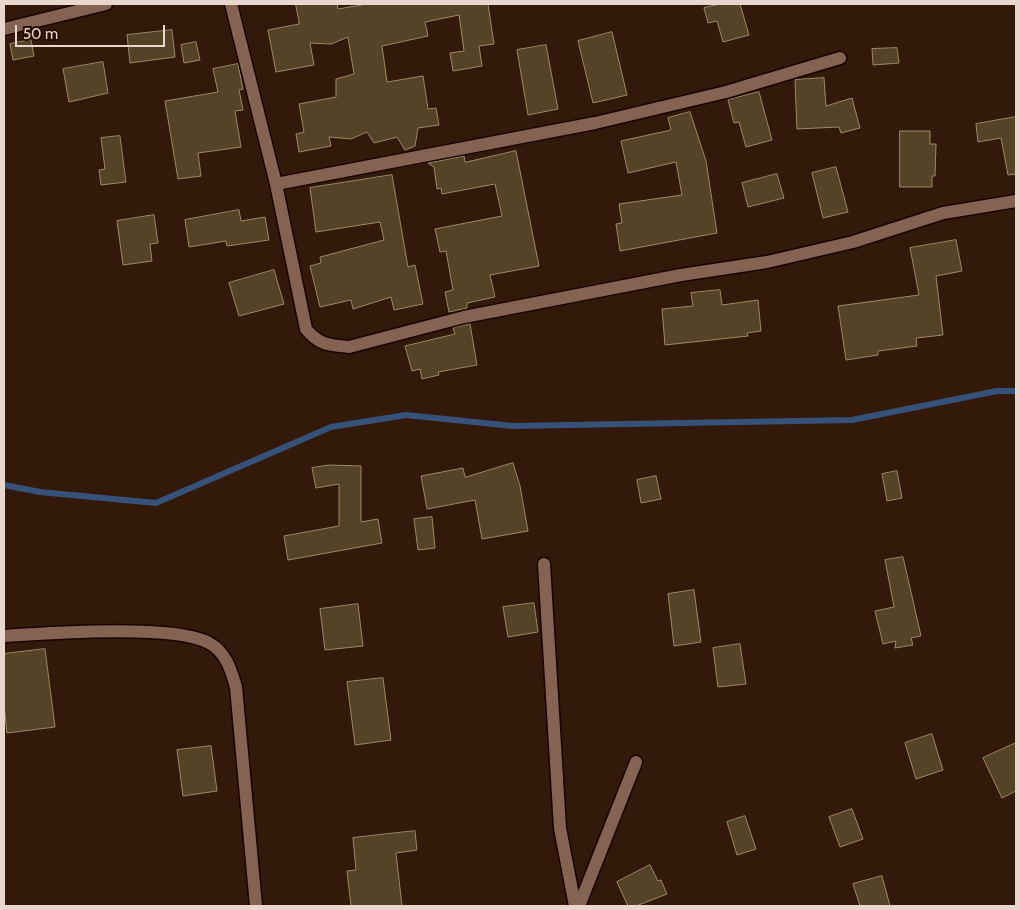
<!DOCTYPE html>
<style>
body{margin:0}
#map{position:relative;width:1020px;height:910px;overflow:hidden;background:#331909;font-family:Cabin,sans-serif}
canvas{display:block}
.frame{position:absolute;inset:0;border:5px solid #e9d7cd;pointer-events:none}
.scale{position:absolute;left:15px;top:25px;width:150px;height:22px;box-sizing:border-box;border:2px solid #e9d7cd;border-top:0;padding-left:6px;font-size:15px;line-height:18px;white-space:nowrap;color:#e9d7cd;-webkit-text-stroke:4px #290f02;paint-order:stroke}
</style>
<div id="map">
<canvas width="1020" height="910"></canvas>
<div class="frame"></div>
<div class="scale">50 m</div>
</div>
<script>
const c = document.querySelector('canvas').getContext('2d');
c.lineJoin = 'round';
function trace(path, color, width, dash) { c.strokeStyle = color; c.lineWidth = width; c.lineCap = dash ? 'butt' : 'round'; c.setLineDash(dash || []); c.stroke(path); }
function fillPath(path, color) { c.fillStyle = color; c.fill(path, 'evenodd'); }
trace(new Path2D(`
 M4 485 40 492 156 503 331 427 406 415 513 426 852 420 997 391H1016`), '#36527a', 6);
const building = new Path2D(`
 M296 4H337L338 9 367 4H488L494 44 479 46 482 66 453 71 450 53 464 51 459 15 425 22 428 36 382 46 387 82 423 76 428 109 436 108 439 125 418 128 415 146 405 150 397 137 374 143 367 132 351 139 329 137 331 146 299 152 296 134 304 132 299 104 336 97V79L354 74 348 37 331 44 310 43 314 65 276 72 268 30 299 24Z
 M720 4H740L749 35 723 42 717 21 708 23 704 8Z
 M172 30 175 57 130 63 127 35Z
 M612 32 627 95 593 103 578 41Z
 M31 40 34 56 13 60 10 44Z
 M196 42 200 60 184 63 181 45Z
 M546 45 558 109 528 115 517 50Z
 M897 48 899 63 873 65 872 49Z
 M103 62 108 93 69 102 63 69Z
 M238 64 243 89 239 90 243 110 235 111 241 147 198 153 201 176 178 179 165 101 218 92 213 69Z
 M824 78 826 106 852 98 860 128 841 133 839 127 797 129 795 80Z
 M759 92 772 140 746 147 739 122 734 123 728 100Z
 M690 112 706 161 717 233 620 251 616 224 622 223 619 204 682 195 676 162 628 173 621 141 671 130 668 118Z
 M1016 117V174L1008 175 1001 138 978 142 976 124Z
 M900 131H930V144H936L935 176H932V187H900Z
 M120 136 126 182 101 185 99 170 105 169 101 138Z
 M516 151 539 266 490 275 495 297 467 303V308L449 312 445 292 453 290 446 251 440 252 435 229 502 216 495 184 442 194 441 188 437 189 434 167 428 163 464 156 465 162Z
 M836 167 848 212 823 218 812 173Z
 M777 174 784 198 748 207 742 183Z
 M392 175 408 267 415 265 423 304 394 310 391 297 353 309 351 300 320 307 310 266 321 263 320 257 384 240 380 222 316 232 310 188Z
 M239 210 241 221 265 217 269 240 227 246 226 241 189 247 185 220Z
 M154 215 158 243 150 244 152 261 123 265 117 221Z
 M956 240 962 271 936 276 943 335 916 338 917 346 878 351V355L846 360 838 306 919 295 910 248Z
 M274 270 284 304 239 316 229 283Z
 M720 290 722 305 758 300 761 331 747 333 748 336 665 345 662 309 693 306 691 293Z
 M470 324 477 365 438 372 439 375 422 379 420 369 412 371 405 346 455 334 453 328Z
 M513 463 520 486 528 531 482 539 475 500 427 509 421 476 463 468 465 477Z
 M329 465 361 466V522L378 519 382 543 288 560 284 536 339 526V484L316 488 312 468Z
 M897 471 902 498 887 501 882 474Z
 M656 476 661 499 641 503 637 480Z
 M432 517 435 548 418 550 414 519Z
 M903 557 921 636 911 638 913 645 895 648 896 641 883 644 875 611 894 607 885 560Z
 M694 590 701 642 674 646 668 594Z
 M534 603 538 632 508 637 503 607Z
 M358 604 363 646 325 650 320 609Z
 M740 644 746 684 718 687 713 648Z
 M45 649 55 727 7 733 4 704V654Z
 M383 678 391 740 355 745 347 682Z
 M932 734 943 770 916 779 905 743Z
 M1016 743V791L1002 798 983 758Z
 M211 746 217 791 183 796 177 750Z
 M852 809 863 839 840 847 829 817Z
 M745 816 756 849 737 855 727 822Z
 M415 831 417 850 396 853 402 906H351L347 871 356 870 353 838Z
 M650 865 658 881 661 880 667 894 636 906H628L617 882Z
 M882 876 890 906H860L853 884Z`);
fillPath(building, '#554327');
trace(building, '#9d886a', 1);
const street = new Path2D(`
 M231 4 276 184 306 329C319 345 329 345 349 347L464 317 681 275 767 262 853 242 943 213 1016 201
 M4 29 106 4
 M276 184 595 123 726 92 840 58
 M544 564 560 828 575 906
 M4 636C46 633 176 624 209 643 226 652 231 670 236 687L256 906
 M579 906 636 762`);
trace(street, '#1a0300', 15);
trace(street, '#846352', 12);
</script>
